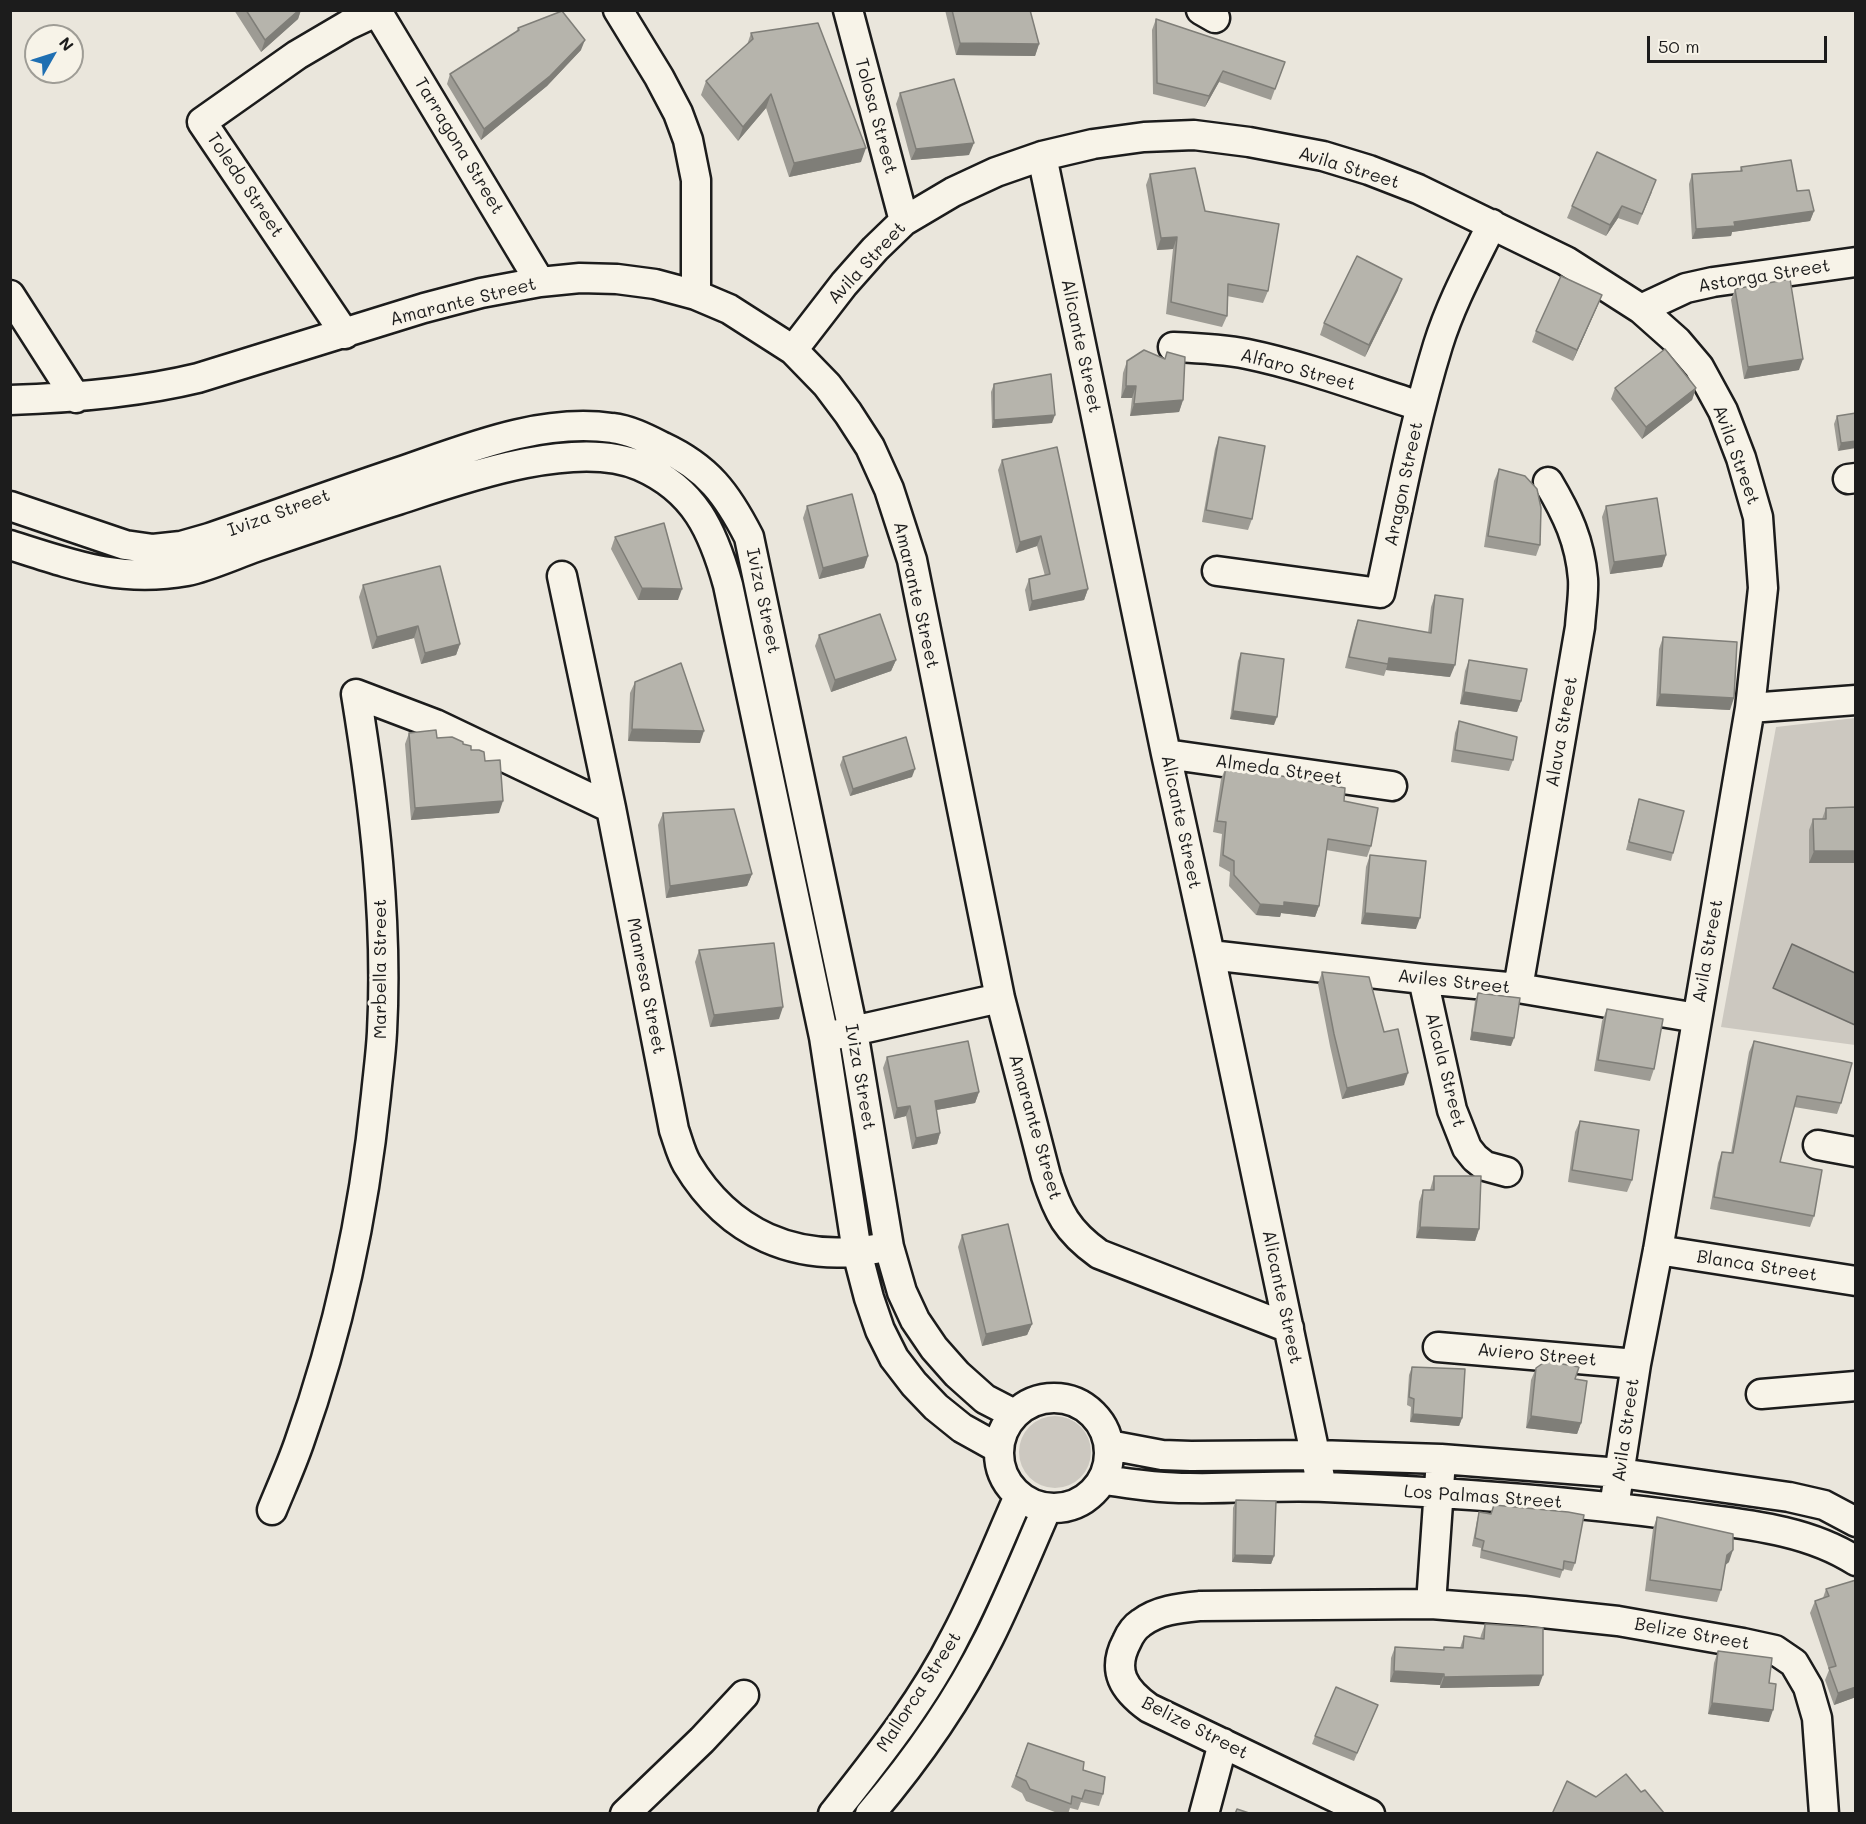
<!DOCTYPE html>
<style>
body{margin:0}
#map{position:relative;width:1866px;height:1824px;overflow:hidden;background:#eae6dc;font-family:Mali,sans-serif}
canvas{display:block}
.frame{position:absolute;inset:0;border:12px solid #1c1c1c;pointer-events:none}
.north{position:absolute;left:24px;top:24px;width:60px;height:60px;box-sizing:border-box;background:#f7f3e8;border:2px solid #9f9d96;border-radius:50%;rotate:51deg;font-size:16px;font-weight:700;line-height:24px;text-align:center;color:#1c1c1c}
.north::after{content:'';display:block;margin:auto;width:21px;height:27px;background:#1f6fb2;clip-path:polygon(50% 0,100% 100%,50% 72%,0 100%)}
.scale{position:absolute;left:1647px;top:36px;width:180px;height:27px;box-sizing:border-box;border:3px solid #1c1c1c;border-top:0;padding-left:8px;font-size:18px;line-height:21px;white-space:nowrap;color:#1c1c1c;-webkit-text-stroke:4px #f7f3e8;paint-order:stroke}
</style>
<div id="map">
<canvas width="1866" height="1824"></canvas>
<div class="frame"></div>
<div class="north">N</div>
<div class="scale">50 m</div>
</div>
<script>
const c = document.querySelector('canvas').getContext('2d');
c.lineJoin = 'round';
function fillPath(path, color) { c.fillStyle = color; c.fill(path, 'evenodd'); }
function trace(path, color, width, dash) { c.strokeStyle = color; c.lineWidth = width; c.lineCap = dash ? 'butt' : 'round'; c.setLineDash(dash || []); c.stroke(path); }
function drawText(font, color, halo, rows, align = 'center') {
  c.font = font + ' Mali,sans-serif'; c.lineWidth = 6; c.setLineDash([]); c.textBaseline = 'middle'; c.strokeStyle = halo; c.fillStyle = color; for (const [text, x, y, turn = 0] of rows) {
    c.save(); c.translate(x, y); c.rotate((+turn || 0) * Math.PI / 180); c.textAlign = isNaN(turn) ? turn : align; if (halo) c.strokeText(text, 0, 0); c.fillText(text, 0, 0); c.restore();
  }
}
fillPath(new Path2D(`
 M1855 718V1045L1721 1027 1776 727Z
 M1019 1452a36 36 0 1 1 72 0a36 36 0 1 1-72 0Z`), '#ccc8c0');
const water = new Path2D(`
 M1792 944 1855 973V1025L1773 988Z`);
fillPath(water, '#a3a19a');
trace(water, '#6d6c68', 1.5);
const street = new Path2D(`
 M618 10 659 77 678 113 688 140 696 180V295
 M848 10 904 221
 M1201 10 1215 18
 M377 11 540 282
 M1042 156 1166 754 1210 955 1322 1487
 M10 295 76 398
 M1641 309 1686 288 1713 282 1856 262
 M345 334 202 122 297 55 348 25 380 10
 M1173 347C1197 348 1222 349 1247 354 1305 366 1363 388 1420 406
 M793 350 844 284 875 249 904 221 953 192 996 172 1042 156 1093 144 1144 137 1194 135 1249 142 1323 156 1369 170 1418 189 1566 261 1641 309 1677 341 1699 367 1723 411 1741 458 1758 517 1763 588 1750 708 1658 1250 1636 1364 1614 1507
 M10 400C74 398 136 393 198 378L424 308 481 293 540 282 580 278 617 279 655 284 696 295 729 309 793 350 827 385 848 413 870 447 889 489 912 560 1000 998 1046 1176C1058 1213 1067 1231 1099 1254L1289 1328
 M1848 479 1856 478
 M10 506 125 545 153 549 181 546 209 538C273 516 336 493 399 472 466 449 539 418 612 428 630 430 647 439 663 447 708 468 727 494 749 537L853 1031 889 1247 902 1292 915 1320 934 1348 957 1374 985 1399 1014 1414
 M10 545C73 565 120 583 187 571 207 567 236 554 256 547 303 531 350 515 398 500 461 479 576 438 640 466 695 490 713 531 728 585L824 1037 857 1252 869 1298 880 1330 894 1358 914 1384 936 1407 962 1428 998 1448
 M1217 571 1380 593C1398 510 1413 426 1438 345 1451 303 1473 263 1492 224
 M562 576 611 808 674 1130C678 1141 681 1154 687 1164 729 1234 796 1263 875 1249
 M1750 708 1856 700
 M1166 754 1392 786
 M1210 955 1423 979 1518 988 1697 1018
 M1423 979 1452 1110 1467 1148 1475 1158 1485 1166 1507 1172
 M1518 988 1580 627C1581 611 1584 594 1583 579 1580 541 1567 514 1548 482
 M835 1035 1000 998
 M1818 1145 1856 1152
 M1658 1250 1856 1281
 M1438 1347 1636 1364
 M1761 1394 1856 1386
 M999 1453a55 55 0 1 1 110 0a55 55 0 1 1-110 0Z
 M1109 1445 1162 1455 1191 1456 1316 1455 1441 1459 1620 1473 1789 1497 1824 1505 1856 1522
 M1104 1480C1132 1484 1160 1488 1189 1488 1234 1489 1280 1485 1325 1487 1445 1492 1563 1500 1682 1516 1740 1524 1805 1528 1856 1561
 M272 1510C281 1488 291 1466 299 1443 339 1331 364 1213 376 1095 378 1074 381 1053 382 1032 388 918 374 805 356 694L435 724 611 808
 M1431 1604 1440 1474
 M625 1814 702 1740 744 1695
 M833 1814C877 1758 923 1701 955 1637 979 1592 998 1543 1019 1496
 M870 1814C916 1760 957 1702 989 1638 1010 1596 1028 1551 1047 1508
 M1204 1814 1223 1743
 M1370 1814 1149 1708C1124 1690 1111 1671 1127 1641 1130 1634 1135 1627 1141 1623 1158 1610 1180 1608 1200 1606L1431 1604 1524 1611 1618 1621 1743 1643 1775 1650 1794 1663 1808 1687 1817 1718 1824 1814`);
trace(street, '#1c1c1c', 33);
trace(street, '#f7f3e8', 28);
fillPath(new Path2D(`
 M234 10H301L298 19 261 52Z
 M945 10H1030L1039 44 1035 56 956 55Z
 M1156 19 1285 62 1271 100 1219 82 1205 107 1153 94 1152 30Z
 M518 28 581 50 547 86 481 140 447 84 450 74 516 32Z
 M751 33 861 162 789 177 766 108 738 141 701 95 706 81 747 45Z
 M900 93 969 155 911 160 896 104Z
 M1741 167 1797 191 1814 211 1810 221 1732 232 1731 236 1692 239 1689 184 1692 174 1740 171Z
 M1150 174 1205 211 1268 291 1263 303 1227 296V316L1222 327 1166 314 1173 249 1157 250 1146 185Z
 M1652 192 1638 225 1618 218 1606 236 1567 218 1572 206Z
 M1735 289 1799 370 1744 379 1731 300Z
 M1398 290 1365 357 1320 335 1324 323Z
 M1597 307 1573 361 1532 342 1536 331Z
 M1127 361 1183 400 1179 412 1130 416 1132 398H1121L1123 373Z
 M994 384 1052 423 992 428 991 392Z
 M1615 388H1696L1692 400 1642 439 1611 399Z
 M1856 413 1838 451 1834 424 1837 416Z
 M1219 437 1252 519 1248 530 1202 522 1215 449Z
 M1002 460 1088 589 1084 600 1029 611 1025 590 1029 579 1045 576 1037 546 1016 553 998 470Z
 M1499 469 1540 545 1536 556 1484 547 1494 481Z
 M807 506 868 556 864 568 819 579 803 518Z
 M1606 506 1666 555 1662 567 1610 574 1602 517Z
 M615 537 678 600H638L611 549Z
 M363 585 460 644 456 655 421 664 414 638 372 649 359 597Z
 M1435 595 1450 677 1386 670 1384 676 1345 668 1354 631 1358 620 1428 633 1431 607Z
 M819 635 896 660 891 671 831 692 815 646Z
 M1663 637 1730 710 1656 706 1659 649Z
 M1241 653 1274 725 1230 719 1238 661Z
 M1469 660 1521 701 1517 712 1460 704 1465 671Z
 M635 682 700 743 628 741 630 693Z
 M1459 721 1513 760 1509 771 1451 762 1455 733Z
 M409 733 437 738 463 744 485 761 499 813 411 820 405 744Z
 M843 757 912 777 850 796 840 765Z
 M1226 767 1344 801 1371 846 1367 857 1326 850 1319 906 1315 917 1281 913 1280 917 1256 915 1229 886 1230 872 1219 866 1222 834 1213 832 1221 779Z
 M1639 799 1673 853 1671 861 1626 850 1637 807Z
 M1856 807V863H1809V830L1813 819H1822L1826 808Z
 M663 813 752 874 747 886 666 898 658 825Z
 M1370 855 1416 929 1361 924 1366 867Z
 M699 950 779 1019 710 1027 695 962Z
 M1322 972 1384 1032 1404 1085 1342 1099 1330 1046 1318 984Z
 M1478 993 1511 1046 1470 1040 1475 1001Z
 M1607 1009 1654 1069 1650 1081 1594 1071 1602 1021Z
 M1754 1041 1841 1103 1837 1114 1794 1107 1780 1162 1814 1216 1810 1227 1710 1209 1718 1163 1722 1152 1731 1153 1749 1052Z
 M887 1057 979 1092 975 1103 936 1110 940 1133 937 1144 912 1149 906 1116 894 1119 883 1068Z
 M1580 1121 1632 1180 1627 1192 1568 1182 1575 1132Z
 M1434 1176 1479 1229 1475 1241 1416 1238 1419 1202 1423 1190H1430Z
 M962 1235 1032 1324 1027 1335 982 1346 958 1247Z
 M1412 1367 1462 1418 1459 1426 1410 1422 1411 1407 1407 1405 1409 1375Z
 M1536 1368 1575 1379 1581 1423 1577 1434 1526 1428 1531 1380Z
 M1236 1500 1274 1556 1271 1564 1232 1562 1233 1508Z
 M1479 1512 1575 1563 1572 1571 1563 1569 1560 1578 1480 1558 1481 1548 1472 1546 1477 1520Z
 M1657 1517 1729 1562 1725 1565 1721 1590 1717 1602 1645 1591 1653 1529Z
 M1856 1580V1697L1834 1705 1825 1680 1829 1670 1810 1613 1815 1601 1823 1598 1826 1589Z
 M1485 1624 1539 1686 1440 1688V1685L1390 1682 1391 1658 1395 1647 1443 1650 1444 1647 1460 1648 1464 1636 1480 1639 1481 1635Z
 M1718 1651 1769 1683V1722L1708 1714 1714 1663Z
 M1375 1712 1354 1761 1312 1744 1315 1736Z
 M1028 1743 1083 1770 1103 1794 1099 1806 1081 1802 1078 1810 1070 1808 1068 1814H1060L1026 1801 1022 1793 1011 1787Z`), '#9d9b94');
fillPath(new Path2D(`
 M297 10H301L298 19 261 52 265 40Z
 M585 40 581 50 547 86 481 140 484 129Z
 M960 43 1039 44 1035 56 956 55Z
 M1223 71 1219 82 1205 107 1209 96Z
 M771 94 766 108 738 141 743 127Z
 M974 143 969 155 911 160 916 149Z
 M866 148 861 162 789 177 794 163Z
 M1622 206 1618 218 1606 236 1610 225Z
 M1814 211 1810 221 1732 232 1731 236 1692 239 1696 229 1734 222Z
 M1177 237 1173 249 1157 250 1161 238Z
 M1402 279 1398 290 1365 357 1369 345Z
 M1602 295 1597 307 1573 361 1577 350Z
 M1803 359 1799 370 1744 379 1748 367Z
 M1126 386H1136L1132 398H1121Z
 M1696 388 1692 400 1642 439 1646 427Z
 M1183 400 1179 412 1130 416 1134 404Z
 M1055 415 1052 423 992 428 994 420Z
 M1856 441V448L1838 451 1841 443Z
 M1041 536 1037 546 1016 553 1020 542Z
 M1666 555 1662 567 1610 574 1614 562Z
 M868 556 864 568 819 579 823 568Z
 M642 588 682 589 678 600H638Z
 M1088 589 1084 600 1029 611 1032 601Z
 M418 626 414 638 372 649 377 637Z
 M460 644 456 655 421 664 425 653Z
 M1389 658 1455 665 1450 677 1386 670Z
 M896 660 891 671 831 692 835 680Z
 M1464 692 1521 701 1517 712 1460 704Z
 M1660 694 1734 698 1730 710 1656 706Z
 M1233 711 1277 717 1274 725 1230 719Z
 M632 729 704 731 700 743 628 741Z
 M915 769 912 777 850 796 853 789Z
 M503 801 499 813 411 820 415 808Z
 M1814 851H1856V863H1809Z
 M752 874 747 886 666 898 670 886Z
 M1284 902 1319 906 1315 917 1281 913 1280 917 1256 915 1260 904Z
 M1365 913 1420 918 1416 929 1361 924Z
 M783 1007 779 1019 710 1027 714 1015Z
 M1472 1032 1514 1038 1511 1046 1470 1040Z
 M1408 1073 1404 1085 1342 1099 1347 1088Z
 M979 1092 975 1103 931 1111 935 1101Z
 M910 1106 906 1116 894 1119 897 1108Z
 M940 1133 937 1144 912 1149 916 1138Z
 M1420 1227 1479 1229 1475 1241 1416 1238Z
 M1032 1324 1027 1335 982 1346 986 1334Z
 M1413 1414 1462 1418 1459 1426 1410 1422Z
 M1531 1416 1581 1423 1577 1434 1526 1428Z
 M1733 1550 1729 1562 1723 1567 1727 1555Z
 M1235 1555 1274 1556 1271 1564 1232 1562Z
 M1394 1671 1444 1674 1440 1685 1390 1682Z
 M1543 1675 1539 1686 1440 1688 1444 1677Z
 M1856 1687V1697L1834 1705 1838 1693Z
 M1712 1703 1773 1710 1769 1722 1708 1714Z`), '#7f7e78');
const building = new Path2D(`
 M246 10H299L265 40Z
 M952 10H1030L1039 44 960 43Z
 M562 11 585 40 550 76 484 129 450 74 519 30 518 28Z
 M1156 19 1285 62 1275 89 1223 71 1209 96 1157 83Z
 M818 23 866 148 794 163 771 94 743 127 706 81 753 39 751 33Z
 M954 79 974 143 916 149 900 93Z
 M1597 152 1656 180 1642 214 1622 206 1610 225 1572 206Z
 M1791 160 1797 191 1809 190 1814 211 1734 222 1735 226 1696 229 1692 174 1742 171 1741 167Z
 M1195 168 1205 211 1279 224 1268 291 1228 284 1227 316 1171 302 1177 237 1161 238 1150 174Z
 M1357 256 1402 279 1369 345 1324 323Z
 M1561 276 1602 295 1577 350 1536 331Z
 M1790 279 1803 359 1748 367 1735 289Z
 M1665 349 1696 388 1646 427 1615 388Z
 M1144 350 1165 359 1167 352 1185 357 1183 400 1134 404 1136 386H1126L1127 361Z
 M1051 374 1055 415 994 420V384Z
 M1856 413V441L1841 443 1837 416Z
 M1219 437 1265 446 1252 519 1206 510Z
 M1057 447 1088 589 1032 601 1029 579 1050 574 1041 536 1020 542 1002 460Z
 M1499 469 1525 476 1537 489 1541 508 1540 545 1488 536Z
 M852 494 868 556 823 568 807 506Z
 M1657 498 1666 555 1614 562 1606 506Z
 M664 523 682 589 642 588 615 537Z
 M440 566 460 644 425 653 418 626 377 637 363 585Z
 M1435 595 1463 599 1455 665 1389 658 1388 664 1349 657 1358 620 1431 633Z
 M880 614 896 660 835 680 819 635Z
 M1663 637 1737 642 1734 698 1660 694Z
 M1241 653 1284 659 1277 717 1233 711Z
 M1469 660 1527 669 1521 701 1464 692Z
 M681 663 704 731 632 729 635 682Z
 M1459 721 1517 737 1513 760 1455 750Z
 M436 730 437 738 452 737 463 742V744L471 746V750H479L484 752 485 761 500 760 503 801 415 808 409 733Z
 M906 737 915 769 853 789 843 757Z
 M1226 767 1271 774 1345 788 1344 801 1378 808 1371 846 1328 839 1319 906 1284 902V906L1260 904 1234 875V861L1223 855 1226 822 1217 821Z
 M1639 799 1684 811 1673 853 1629 842Z
 M1856 807V851H1814L1813 819H1826V808Z
 M734 809 752 874 670 886 663 813Z
 M1370 855 1426 861 1420 918 1365 913Z
 M774 943 783 1007 714 1015 699 950Z
 M1322 972 1369 977 1384 1032 1398 1029 1408 1073 1347 1088 1334 1034Z
 M1478 993 1520 998 1514 1038 1472 1032Z
 M1607 1009 1663 1019 1654 1069 1598 1060Z
 M968 1041 979 1092 935 1101 940 1133 916 1138 910 1106 897 1108 887 1057Z
 M1754 1041 1852 1063 1841 1103 1797 1096 1780 1162 1822 1170 1814 1216 1714 1197 1722 1152 1733 1153Z
 M1580 1121 1639 1130 1632 1180 1572 1170Z
 M1434 1176H1481L1479 1229 1420 1227 1423 1190H1434Z
 M1008 1224 1032 1324 986 1334 962 1235Z
 M1546 1361 1579 1367 1575 1379 1587 1381 1581 1423 1531 1416 1536 1368Z
 M1412 1367 1465 1369 1462 1418 1413 1414 1414 1399 1409 1397Z
 M1236 1500 1276 1501 1274 1556 1235 1555Z
 M1494 1505 1568 1512 1584 1515 1575 1563 1564 1561 1563 1570 1482 1550 1484 1541 1475 1538 1479 1512 1491 1514Z
 M1657 1517 1733 1534V1550L1727 1555 1721 1590 1650 1580Z
 M1856 1580V1687L1838 1693 1829 1668 1836 1666 1815 1601 1829 1596 1826 1589Z
 M1485 1624 1543 1628V1675L1444 1677V1674L1394 1671 1395 1647 1444 1650V1647L1463 1648 1464 1636 1484 1639Z
 M1718 1651 1772 1658 1769 1683 1776 1684 1773 1710 1712 1703Z
 M1336 1687 1378 1705 1357 1753 1315 1736Z
 M1028 1743 1084 1762 1083 1770 1105 1777 1103 1794 1085 1790 1082 1799 1072 1796 1071 1804 1030 1789 1026 1781 1016 1776Z
 M1626 1774 1641 1792 1645 1790 1664 1813 1552 1814 1567 1781 1596 1797Z
 M1237 1809 1252 1814H1235Z`);
fillPath(building, '#b6b4ac');
trace(building, '#7f7e78', 1.5);
drawText('18px', '#1c1c1c', '#f7f3e8', [
 ["Tolosa Street",876,116,75],
 ["Tarragona Street",459,146,59],
 ["Avila Street",1349,168,17],
 ["Toledo Street",245,185,56],
 ["Avila Street",867,263,-47],
 ["Astorga Street",1764,276,-9],
 ["Amarante Street",463,302,-14],
 ["Alicante Street",1081,346,78],
 ["Alfaro Street",1298,370,15],
 ["Avila Street",1736,455,70],
 ["Aragon Street",1404,484,-78],
 ["Iviza Street",279,513,-20],
 ["Amarante Street",916,595,77],
 ["Iviza Street",763,601,78],
 ["Alava Street",1562,732,-80],
 ["Almeda Street",1279,770,8],
 ["Alicante Street",1181,822,78],
 ["Avila Street",1708,951,-80],
 ["Marbella Street",380,969,-90],
 ["Aviles Street",1454,982,6],
 ["Manresa Street",646,986,79],
 ["Alcala Street",1445,1070,76],
 ["Iviza Street",860,1077,80],
 ["Amarante Street",1035,1127,74],
 ["Blanca Street",1757,1266,9],
 ["Alicante Street",1282,1297,78],
 ["Aviero Street",1537,1355,5],
 ["Avila Street",1626,1430,-82],
 ["Los Palmas Street",1483,1497,4],
 ["Belize Street",1692,1634,10],
 ["Mallorca Street",919,1692,-57],
 ["Belize Street",1195,1728,27]
]);
</script>
